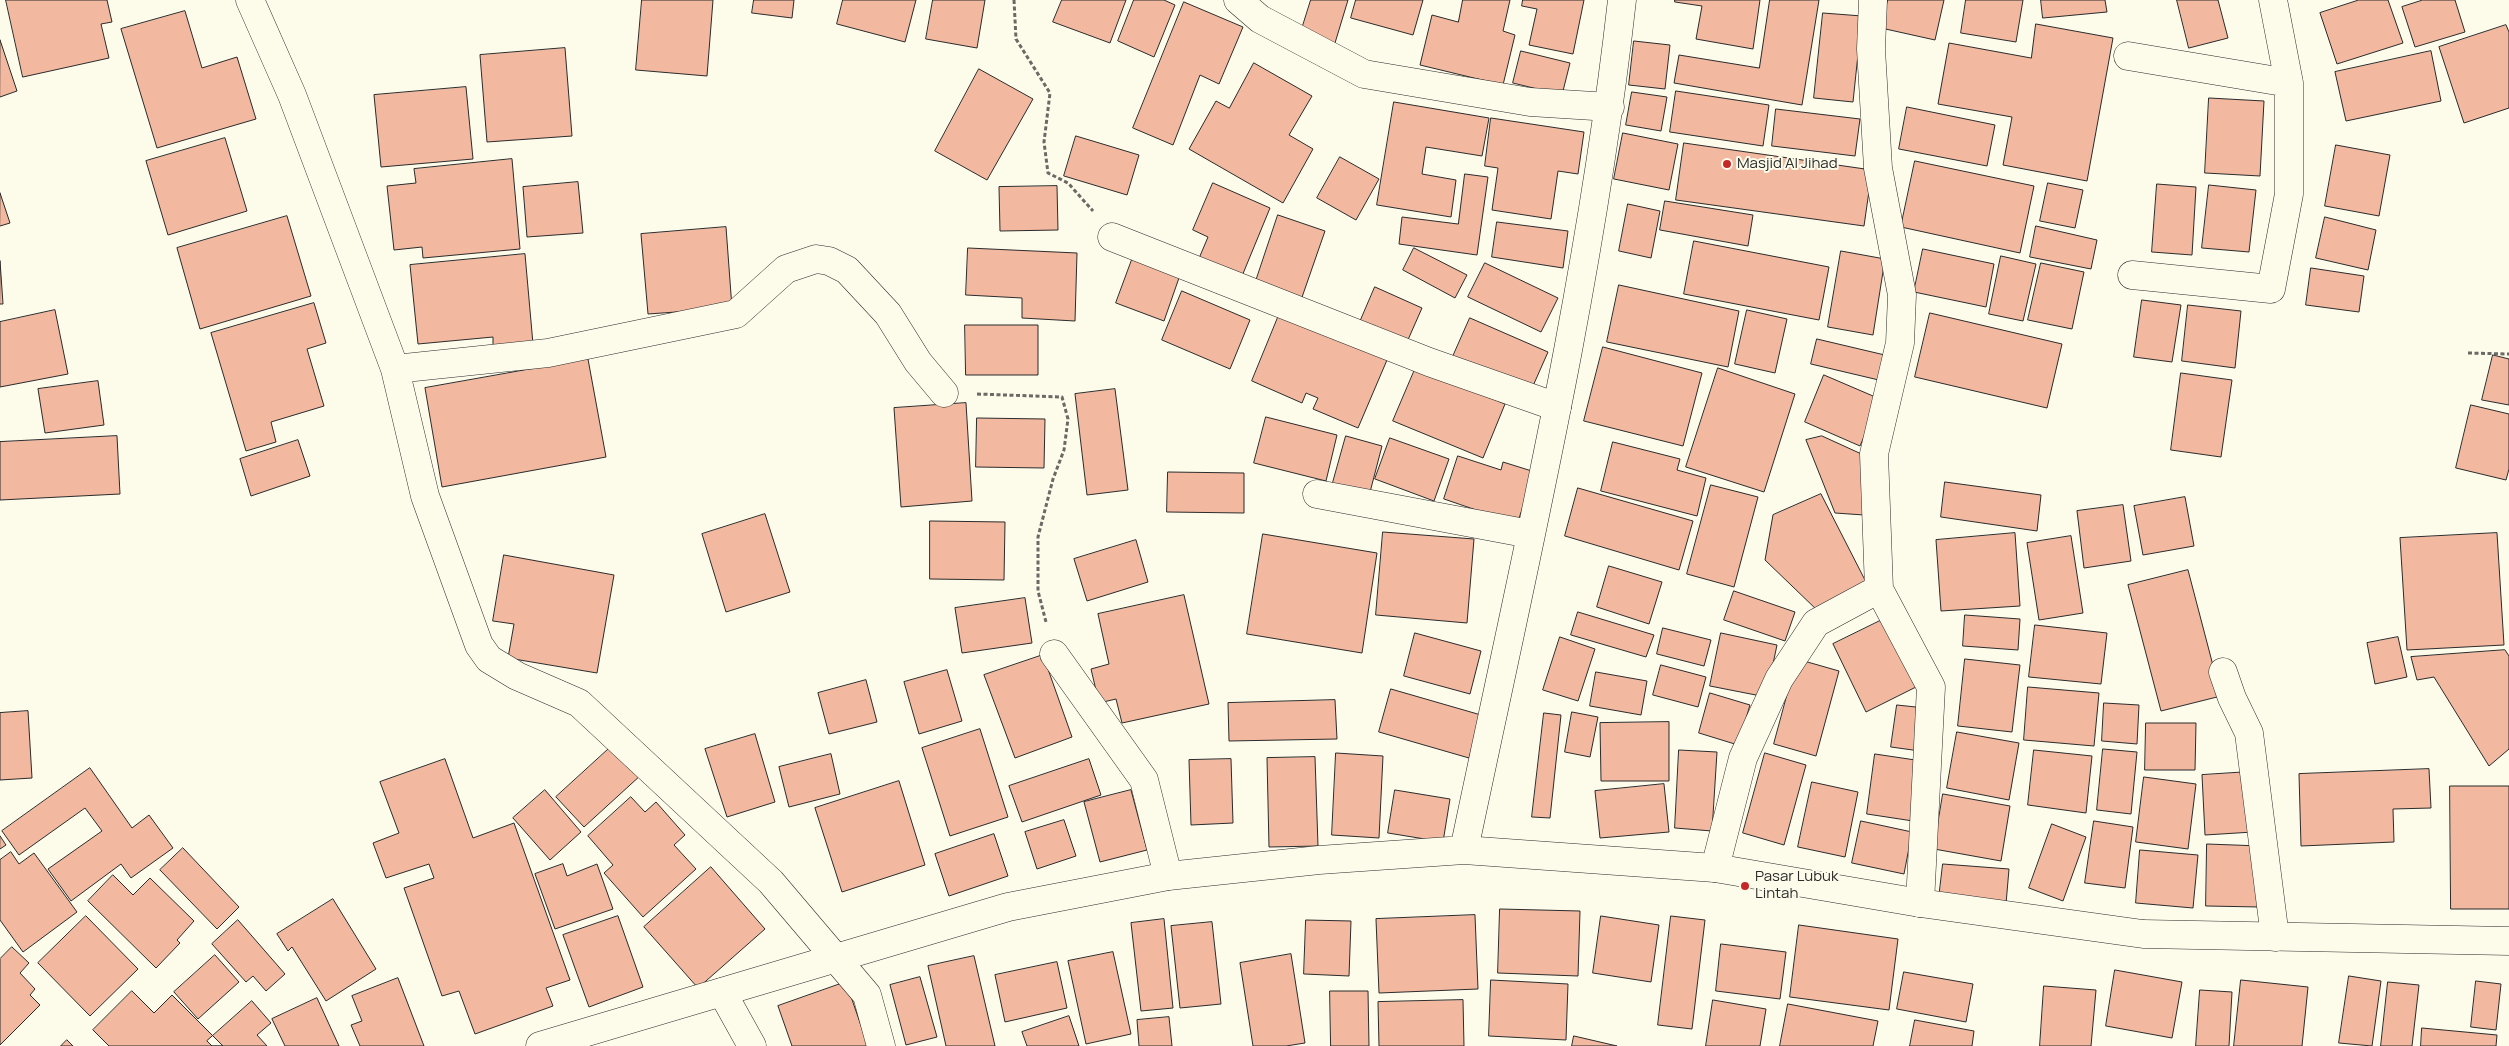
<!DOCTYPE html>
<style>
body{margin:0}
canvas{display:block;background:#fdfbea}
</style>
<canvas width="2509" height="1046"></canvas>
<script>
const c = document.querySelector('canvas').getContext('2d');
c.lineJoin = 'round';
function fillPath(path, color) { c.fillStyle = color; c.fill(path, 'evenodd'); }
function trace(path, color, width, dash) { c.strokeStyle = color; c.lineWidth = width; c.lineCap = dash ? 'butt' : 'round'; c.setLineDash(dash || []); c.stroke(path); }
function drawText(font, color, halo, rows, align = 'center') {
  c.font = font + ' Manrope,sans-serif'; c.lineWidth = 4; c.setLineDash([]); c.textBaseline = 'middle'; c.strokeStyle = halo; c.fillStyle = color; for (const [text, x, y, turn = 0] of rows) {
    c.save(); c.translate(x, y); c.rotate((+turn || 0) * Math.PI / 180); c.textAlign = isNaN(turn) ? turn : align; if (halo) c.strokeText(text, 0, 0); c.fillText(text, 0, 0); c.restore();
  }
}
const building = new Path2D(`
 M6 0H107L112 22 101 24 109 58 23 77Z
 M642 0H713L707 76 636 70Z
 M754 0H794L792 18 752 13Z
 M843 0H916L905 42 837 24Z
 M933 0H985L977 48 926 39Z
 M1062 0H1126L1110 43 1053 22Z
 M1134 0H1164L1175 5 1154 57 1118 41Z
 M1311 0H1348L1335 43 1301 32Z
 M1356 0H1423L1413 35 1351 18Z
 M1463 0H1510L1503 31 1515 35 1503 85 1420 65 1432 15 1458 22Z
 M1523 0H1584L1573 54 1529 45 1537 9 1522 6Z
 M1675 0H1760L1753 49 1696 39 1702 6 1675 2Z
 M1770 0H1819L1802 105 1674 83 1679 55 1759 68Z
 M1888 0H1944L1935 40 1881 28Z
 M1966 0H2023L2016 42 1961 33Z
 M2041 0H2105L2107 12 2043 18Z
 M2177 0H2218L2228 38 2189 48Z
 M2359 0H2388L2403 43 2337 64 2320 13Z
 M2423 0H2455L2465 32 2415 47 2402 7Z
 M1184 2 1243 27 1219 84 1200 75 1173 145 1133 128Z
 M185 11 202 68 237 57 256 119 157 148 121 29Z
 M1823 13 1862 16 1853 102 1814 98Z
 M2036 24 2113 38 2087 181 2003 165 2012 117 1938 104 1949 43 2031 58Z
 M2506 25 2509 32V108L2464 123 2439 47Z
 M0 40 17 91 0 97Z
 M1634 41 1670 45 1665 89 1629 85Z
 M565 48 572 136 487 142 480 55Z
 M1521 51 1570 63 1562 95 1513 83Z
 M2431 51 2441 101 2346 121 2335 72Z
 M1254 63 1312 96 1289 135 1313 149 1283 203 1189 149 1216 101 1229 108Z
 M979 69 1033 99 987 180 935 151Z
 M466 87 473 159 381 167 374 95Z
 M1676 91 1769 105 1763 146 1670 132Z
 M1632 92 1667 97 1661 131 1626 125Z
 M2209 98 2264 101 2260 176 2205 173Z
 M1394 102 1489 118 1482 156 1426 147 1422 174 1456 180 1451 217 1377 205Z
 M1907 107 1995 125 1987 166 1899 149Z
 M1776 109 1860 119 1855 156 1772 146Z
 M1491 118 1584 132 1578 174 1558 171 1551 219 1492 210 1498 168 1485 166Z
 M1623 133 1678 144 1669 190 1614 179Z
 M1076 136 1139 155 1127 195 1064 176Z
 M225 138 247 211 168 235 146 161Z
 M1684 143 1872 170 1864 226 1676 200Z
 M2336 145 2390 155 2379 216 2325 206Z
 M1340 157 1379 179 1356 220 1317 198Z
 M512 159 520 249 423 258 422 247 394 250 387 186 416 183 414 169Z
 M1915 161 2034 186 2020 253 1901 227Z
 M1465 174 1488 177 1477 255 1399 244 1402 217 1458 224Z
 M578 182 583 233 527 237 523 187Z
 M1213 183 1270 208 1240 281 1197 263 1208 237 1193 230Z
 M2048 183 2083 190 2075 228 2040 221Z
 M2157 184 2196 187 2192 255 2152 252Z
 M2209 185 2256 190 2249 252 2202 248Z
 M1057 186 1058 230 1000 231 999 187Z
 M0 193 10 223 0 226Z
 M1665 201 1753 215 1748 246 1660 230Z
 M1628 204 1660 211 1651 258 1619 251Z
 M1278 215 1325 231 1300 303 1254 287Z
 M287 216 311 296 200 329 177 248Z
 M2325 217 2376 230 2368 270 2316 258Z
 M1497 222 1568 231 1563 268 1492 257Z
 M2036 226 2097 240 2091 269 2030 257Z
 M726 227 732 308 648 314 641 234Z
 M1694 241 1829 267 1819 320 1684 294Z
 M968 248 1077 253 1075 321 1022 318V298L966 295Z
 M1414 248 1467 275 1455 298 1403 270Z
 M1923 249 1994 264 1986 307 1914 292Z
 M1841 251 1885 259 1873 335 1828 327Z
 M525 254 533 344 493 348V337L418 344 410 265Z
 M2001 256 2036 264 2023 321 1989 314Z
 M1133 257 1180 275 1164 321 1116 303Z
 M0 261 3 304H0Z
 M1485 263 1558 298 1541 332 1468 297Z
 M2041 263 2084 272 2072 329 2028 320Z
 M2311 268 2364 276 2359 312 2306 305Z
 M1619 285 1739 311 1728 367 1607 342Z
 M1375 287 1422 308 1407 342 1360 322Z
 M1182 291 1250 320 1230 369 1162 340Z
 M2142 300 2181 305 2172 362 2134 357Z
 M314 303 326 343 307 349 324 406 271 422 276 442 246 451 211 333Z
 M2188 305 2241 311 2235 368 2182 361Z
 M55 310 68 374 0 387V322Z
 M1747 310 1787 319 1775 373 1735 364Z
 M1930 313 2062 344 2047 408 1915 377Z
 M1279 315 1387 360 1358 428 1313 409 1318 398 1306 393 1302 403 1252 381Z
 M1470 318 1548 352 1529 395 1451 361Z
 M965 325H1038V375H966Z
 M1817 339 1889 356 1883 381 1811 364Z
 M1603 347 1702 373 1683 446 1584 421Z
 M2493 355 2509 359V405L2482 400Z
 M588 359 606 457 442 487 425 388Z
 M1416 367 1505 404 1483 458 1393 421Z
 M1718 368 1795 394 1764 492 1686 467Z
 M2181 373 2232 380 2221 457 2171 450Z
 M1824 375 1880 399 1860 446 1805 422Z
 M98 381 104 425 45 433 38 389Z
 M1115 389 1128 490 1087 495 1075 394Z
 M966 403 972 501 901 507 894 408Z
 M2471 405 2509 414V469L2506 480 2456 468Z
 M1266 417 1337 435 1326 481 1254 463Z
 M977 418 1045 419 1044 468 976 467Z
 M117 436 120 494 0 500V442Z
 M1346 436 1382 446 1369 496 1332 486Z
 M1822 436 1868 457 1864 515 1835 513 1806 440Z
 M1390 438 1449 459 1434 501 1375 479Z
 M298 440 310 476 251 496 240 459Z
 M1613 442 1680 459 1677 470 1706 478 1697 516 1601 491Z
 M1458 456 1501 470 1503 462 1535 472 1517 524 1444 499Z
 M1168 472 1244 473V513L1167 512Z
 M1945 482 2041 495 2037 531 1941 517Z
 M1711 485 1758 497 1734 587 1687 574Z
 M1578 488 1693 521 1679 570 1565 536Z
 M1821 494 1866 582 1819 612 1765 560 1773 515Z
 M2185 497 2194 546 2143 555 2134 506Z
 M2123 505 2131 561 2084 568 2077 511Z
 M765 514 790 592 726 612 702 534Z
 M930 521 1005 522 1004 580 930 579Z
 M1383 532 1474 539 1467 623 1376 615Z
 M2015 533 2020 606 1941 611 1936 540Z
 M2497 533 2504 645 2407 650 2400 538Z
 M1263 534 1377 553 1362 653 1247 634Z
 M2071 536 2083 613 2039 620 2027 543Z
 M1136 540 1148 582 1087 601 1074 559Z
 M504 555 614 575 597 673 508 658 514 624 493 621Z
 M1609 566 1662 582 1649 624 1597 607Z
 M2188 570 2221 696 2161 711 2128 585Z
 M1734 591 1795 612 1785 641 1724 620Z
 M1184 595 1209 704 1122 723 1116 699 1099 703 1091 669 1109 664 1098 614Z
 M1025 598 1032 643 962 653 955 608Z
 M1578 612 1654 635 1646 657 1571 635Z
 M1965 615 2020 619 2018 650 1963 646Z
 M1884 619 1918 686 1866 712 1833 644Z
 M2035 625 2107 633 2101 684 2029 677Z
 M1663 628 1711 640 1704 666 1657 654Z
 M1415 633 1481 651 1470 694 1404 676Z
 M1721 633 1777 645 1766 697 1710 686Z
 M1560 637 1595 649 1578 701 1543 690Z
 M2398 637 2407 677 2375 684 2367 643Z
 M2505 650 2509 656V749L2489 766 2434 677 2417 680 2411 657Z
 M1043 655 1072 737 1015 758 984 675Z
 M1797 659 1839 671 1816 756 1774 744Z
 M1965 659 2020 665 2012 732 1958 726Z
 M1661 665 1706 677 1698 707 1653 695Z
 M947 670 962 721 919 734 904 682Z
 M1596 672 1647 681 1641 715 1590 706Z
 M866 680 877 722 829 734 818 693Z
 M2028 687 2099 693 2094 746 2024 740Z
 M1391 689 1481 715 1469 758 1379 732Z
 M1710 693 1750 705 1738 745 1699 733Z
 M1335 700 1337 739 1229 741 1228 703Z
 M2104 703 2139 705 2137 744 2102 741Z
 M1897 705 1925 708 1920 751 1891 747Z
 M28 711 32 778 0 780V713Z
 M1572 712 1598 717 1590 757 1565 752Z
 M1544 713 1561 715 1550 818 1532 817Z
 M1669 722V781H1601L1600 723Z
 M2146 723H2196L2195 770H2145Z
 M980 729 1008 817 950 836 922 748Z
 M1957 732 2019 743 2009 800 1947 788Z
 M755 734 775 802 727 817 705 749Z
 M613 745 641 775 584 827 556 797Z
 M2103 749 2137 752 2131 814 2097 810Z
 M1679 750 1717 752 1712 831 1675 828Z
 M2034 750 2092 756 2086 813 2028 805Z
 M1336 753 1383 756 1379 838 1332 835Z
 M1765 753 1806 765 1784 845 1743 833Z
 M831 754 840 794 789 807 779 767Z
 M1875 754 1922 761 1913 821 1867 814Z
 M1315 757 1318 846 1269 847 1267 758Z
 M445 759 473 838 514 823 570 980 546 988 553 1006 475 1034 459 991 442 996 404 888 434 878 429 864 386 878 373 843 399 833 380 782Z
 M1089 759 1101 795 1022 822 1009 786Z
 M1231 759 1233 823 1191 825 1189 760Z
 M90 768 132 828 149 815 173 848 131 878 121 864 71 901 48 869 102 831 85 808 19 855 2 831Z
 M2429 769 2431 808 2393 809 2394 842 2301 846 2299 774Z
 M2249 772 2253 832 2205 835 2202 775Z
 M2144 777 2196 784 2188 849 2136 842Z
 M899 781 925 865 842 892 815 808Z
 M1812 782 1858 792 1845 857 1798 847Z
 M1664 784 1669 832 1600 838 1595 791Z
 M2450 786H2509V909H2451Z
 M545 790 581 832 550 860 513 818Z
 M1131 790 1147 850 1100 862 1084 802Z
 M1395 790 1450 799 1443 842 1388 833Z
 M1943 794 2010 806 2001 861 1934 849Z
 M631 797 645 812 656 802 685 835 674 845 696 869 643 917 604 873 613 865 588 836Z
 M1064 820 1076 856 1037 869 1025 832Z
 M1861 821 1912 832 1904 874 1852 863Z
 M2094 821 2133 827 2125 888 2085 883Z
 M2052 824 2086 837 2063 901 2029 888Z
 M994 834 1008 876 949 896 935 854Z
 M0 836 6 845 0 849Z
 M2207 844 2261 846 2260 907 2206 906Z
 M183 848 239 907 217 929 160 870Z
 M2140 850 2198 855 2193 908 2136 903Z
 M11 852 19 864 34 853 77 912 23 952 0 920V860Z
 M563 864 567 876 597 864 613 909 555 929 535 874Z
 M1943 864 2009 869 2006 904 1939 898Z
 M711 867 765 929 698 988 644 927Z
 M113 875 133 895 150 878 194 921 177 940 180 943 156 968 88 901Z
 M333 899 376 969 326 1001 292 947 288 951 277 934Z
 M1500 909 1580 911 1578 976 1498 973Z
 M1475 915 1478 989 1379 993 1376 919Z
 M86 916 138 969 90 1016 38 963Z
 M618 916 643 987 589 1007 563 935Z
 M1601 916 1659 925 1651 982 1593 973Z
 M1671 916 1705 920 1692 1029 1658 1025Z
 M1164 919 1173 1008 1141 1011 1131 923Z
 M238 920 285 974 266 991 253 976 246 982 212 944Z
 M1306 920 1351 921 1349 976 1304 974Z
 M1212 922 1221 1004 1180 1008 1171 926Z
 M1799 925 1898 939 1889 1010 1790 997Z
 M1721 944 1786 952 1780 999 1716 991Z
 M12 947 29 963 20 973 35 989 30 995 40 1005 0 1045V959Z
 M1113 952 1131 1034 1086 1044 1068 961Z
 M1291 954 1305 1043 1286 1046H1253L1240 963Z
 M215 955 239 982 198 1019 174 992Z
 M974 956 995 1046H946L928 966Z
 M1057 962 1067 1008 1005 1022 995 975Z
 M2115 970 2182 982 2172 1038 2106 1026Z
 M1904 972 1973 984 1966 1022 1897 1009Z
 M2349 976 2381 981 2372 1046 2339 1043Z
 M920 977 937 1037 906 1045 890 985Z
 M398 978 424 1046H360L351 1025 362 1021 352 996Z
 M1491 980 1568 984 1566 1040 1489 1036Z
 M2241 980 2308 987 2302 1046H2234Z
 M2476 981 2501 984 2496 1030 2471 1027Z
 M846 982 868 1046H792L778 1006Z
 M2388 982 2419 985 2412 1046H2381Z
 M2044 986 2096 990 2091 1046H2040Z
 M2200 990 2232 992 2229 1046H2196Z
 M132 991 154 1013 172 995 223 1046H109L93 1030Z
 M1330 991H1368L1369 1046H1331Z
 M317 998 339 1046H285L272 1019Z
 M1463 1000 1464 1046H1379L1378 1002Z
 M1713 1000 1766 1009 1760 1046H1706Z
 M252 1001 271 1023 257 1035 267 1046H212L207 1041Z
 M1788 1004 1878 1021 1873 1046H1780Z
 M1069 1016 1079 1046H1027L1022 1032Z
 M1169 1017 1172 1046H1139L1137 1020Z
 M1915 1020 1974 1031 1972 1046H1910Z
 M2422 1028 2497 1035 2496 1046H2421Z
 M1574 1036 1617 1046H1572Z
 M67 1040 73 1046H61Z`);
fillPath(building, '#f2b8a0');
trace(building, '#2b2b2b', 1);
const street = new Path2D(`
 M250 0 292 95 395 369 425 496 479 645 489 659 517 676 579 703 771 882 867 995 881 1046
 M1238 0 1260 19 1364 74 1530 102 1610 107
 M1873 0 1871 49 1878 168 1902 295 1900 343 1874 454 1879 589
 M2128 56 2289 83
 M1112 237 1429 362 1557 407
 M2132 275 2271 289 2289 194V83L2273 0
 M395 369 548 353 736 314 786 269 816 259 829 261 847 270 888 314 918 362 944 393
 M1317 494 1530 534
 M1054 654 1144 780 1168 876
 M2223 672 2232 698 2249 733 2275 937
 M1715 868 1743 758 1779 679 1816 623 1879 589 1931 687 1920 903
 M722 992 752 1046`);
const secondary = new Path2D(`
 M1464 850C1523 568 1590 287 1622 0
 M540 1046 1008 907 1168 876 1319 860 1464 850 1715 868 1920 903 2143 934 2509 941`);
trace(street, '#2b2b2b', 29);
trace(secondary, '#2b2b2b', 29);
trace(new Path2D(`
 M1014 0 1016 39 1050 93 1044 142 1048 173 1068 183 1093 211
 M2468 353 2509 354
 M977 394 1062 397 1068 419 1064 450 1053 479 1038 537V591L1046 622`), '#6a6964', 3, [4, 2.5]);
trace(street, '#fdfbea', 28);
trace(secondary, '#fdfbea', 28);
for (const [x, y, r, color] of [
 [1727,164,5,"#c62828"],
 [1745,886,5,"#c62828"]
]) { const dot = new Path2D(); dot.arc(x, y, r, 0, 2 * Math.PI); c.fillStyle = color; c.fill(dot); trace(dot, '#fdfbea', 2); }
drawText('15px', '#2b2b2b', '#fdfbea', [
 ["Masjid Al Jihad",1737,164],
 ["Pasar Lubuk",1755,877],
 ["Lintah",1755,894]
], 'left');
</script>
